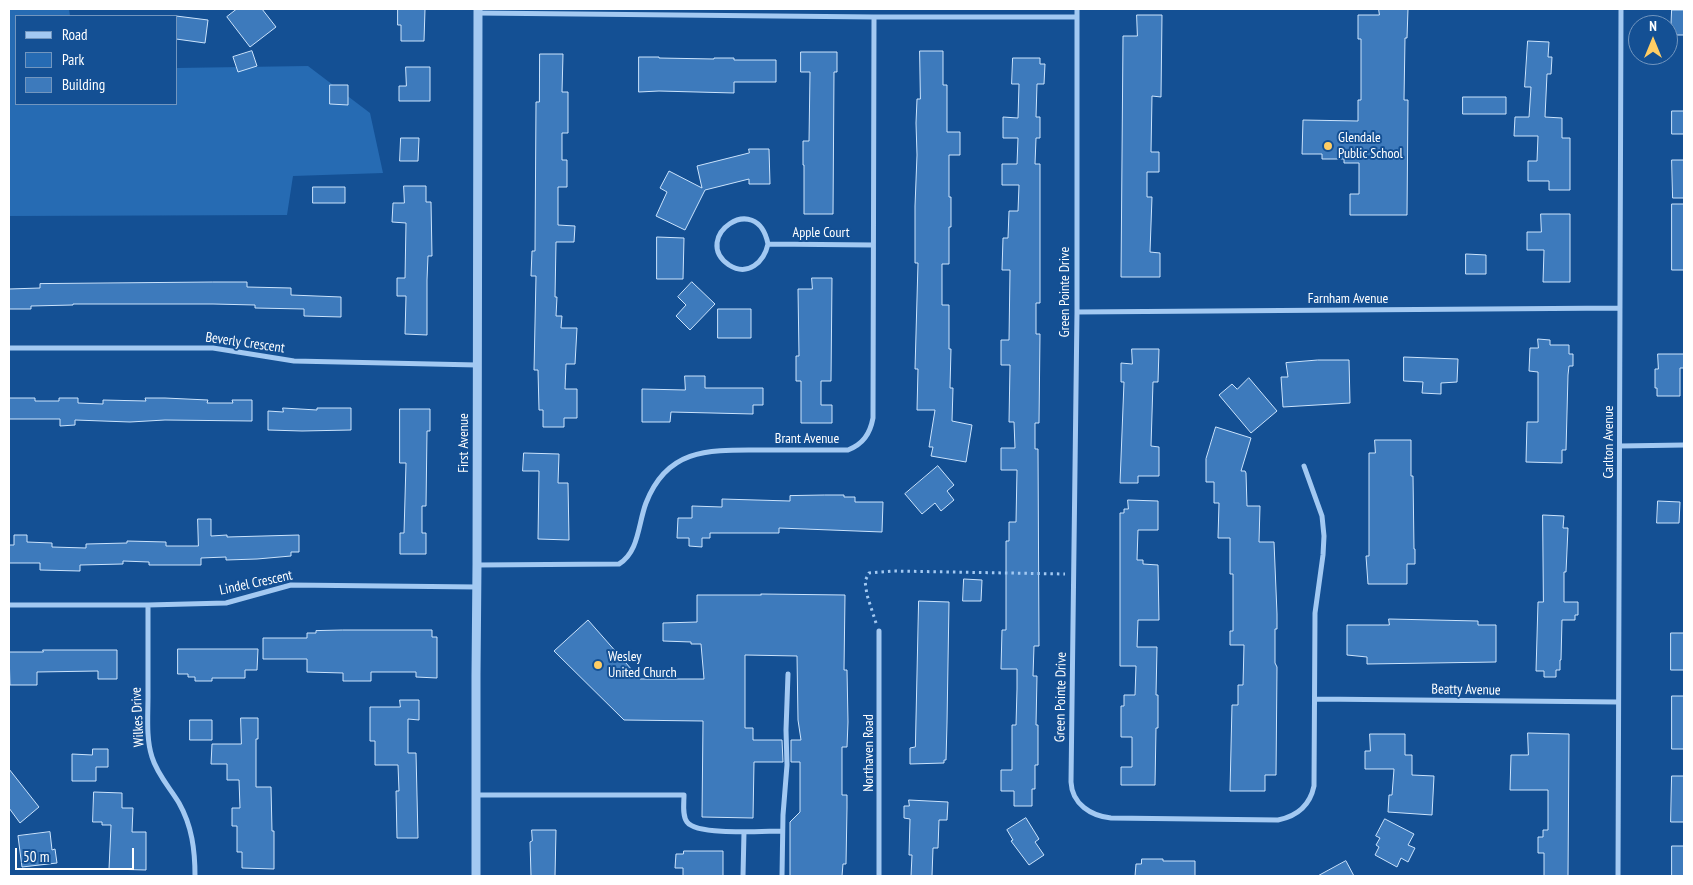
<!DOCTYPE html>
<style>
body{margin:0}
#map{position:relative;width:1693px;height:885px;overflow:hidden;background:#145094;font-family:"PT Sans Narrow",sans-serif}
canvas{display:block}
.frame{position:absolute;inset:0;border:10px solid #fff;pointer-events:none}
.legend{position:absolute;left:15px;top:15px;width:162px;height:90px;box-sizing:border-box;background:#145094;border:1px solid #7296bf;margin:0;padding:6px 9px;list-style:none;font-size:15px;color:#fff}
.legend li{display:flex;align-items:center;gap:10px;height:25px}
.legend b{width:25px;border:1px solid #7296bf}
.north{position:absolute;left:1628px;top:15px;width:50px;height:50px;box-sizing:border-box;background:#145094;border:1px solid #7296bf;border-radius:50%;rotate:0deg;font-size:14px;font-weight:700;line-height:20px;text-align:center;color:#fff}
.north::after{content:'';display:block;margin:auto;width:18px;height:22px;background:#ffcd64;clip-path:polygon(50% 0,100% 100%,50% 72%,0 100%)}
.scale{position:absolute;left:15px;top:848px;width:119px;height:22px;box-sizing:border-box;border:2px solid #fff;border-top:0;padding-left:6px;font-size:15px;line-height:18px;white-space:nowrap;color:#fff;-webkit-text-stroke:4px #145094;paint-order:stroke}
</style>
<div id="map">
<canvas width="1693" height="885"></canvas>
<div class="frame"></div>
<ul class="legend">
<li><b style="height:6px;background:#a3c9f2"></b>Road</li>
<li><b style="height:14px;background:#266bb3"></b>Park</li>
<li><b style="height:14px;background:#3d7abc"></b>Building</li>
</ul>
<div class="north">N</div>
<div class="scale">50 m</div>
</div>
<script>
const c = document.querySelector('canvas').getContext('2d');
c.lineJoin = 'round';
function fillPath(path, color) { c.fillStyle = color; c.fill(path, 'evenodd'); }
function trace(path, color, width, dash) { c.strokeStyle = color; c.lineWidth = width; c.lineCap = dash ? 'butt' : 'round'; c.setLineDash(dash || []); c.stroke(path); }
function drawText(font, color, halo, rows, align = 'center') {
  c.font = font + ' "PT Sans Narrow",sans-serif'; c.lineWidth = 4; c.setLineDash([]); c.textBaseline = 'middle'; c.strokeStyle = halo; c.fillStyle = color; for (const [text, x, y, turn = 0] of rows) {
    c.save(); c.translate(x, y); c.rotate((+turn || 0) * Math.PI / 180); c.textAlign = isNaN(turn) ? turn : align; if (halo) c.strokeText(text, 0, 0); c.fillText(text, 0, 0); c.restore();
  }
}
fillPath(new Path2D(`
 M9 9H69L70 16H16V104H176V68L308 66 370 113 383 173 293 176 287 215 9 216Z`), '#266bb3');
const building = new Path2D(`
 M237 9H262L276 27 250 47 227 17Z
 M398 9H425L424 41H401V25H398Z
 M1379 9H1408L1407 38H1405L1404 100H1408L1407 215H1350V194H1359V163H1344V159H1322V154H1302L1303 120 1358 121V100H1361V39H1358V15H1379Z
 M1672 10H1684V35H1671Z
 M1137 15H1162L1161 97 1152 96 1151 152H1159V172H1147V197H1152L1150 252 1160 253V277H1121L1123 36H1137Z
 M176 16 208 20 205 43 176 39Z
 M1528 41 1549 42 1548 57H1552L1551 74H1547L1545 117 1562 118V138H1570V190H1549V181H1528V161H1537L1538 136H1514L1515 117H1529L1531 87H1525Z
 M252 51 257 66 238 72 233 57Z
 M920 51H943V85H947V132H960V155H949V197H951V227H949V264H942V305H949V349H951L950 388H953L952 421 972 425 966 462 931 456 933 447H929L935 410H917L918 369H915L918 263H915V206L917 155 916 123 917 99H920Z
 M801 52H837V72H834L833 214H804V165H803V141H809L810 72H801Z
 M540 54H563L562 92H568V133H562V160H567V187H558V225L575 226 574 242H556L555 297H557L556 316H562L561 328H577L575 364H566L565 389H577V418H564V427H543V410H539L538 370H534L536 276H531L532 251H535L536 102H539Z
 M639 57H659V58L714 59V58H734V60H776V82H734V93L659 91 639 92Z
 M1013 58H1040V64H1045L1044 84H1037L1036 117H1040V138H1036L1035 164H1040V303H1036V334H1040L1039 423H1035V449H1038L1039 646H1034L1033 676H1037L1036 725H1038V765H1035V789H1032V806H1014V791H1001V770H1012V725H1016L1017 689V669H1001L1002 630H1006V541H1009V522H1016L1017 470H1001V448H1015L1014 422H1009L1010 365H1001V340H1009L1010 270H1002L1003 238H1008L1009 211H1018L1019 185H1002V164H1017L1018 138H1003V117L1018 118 1019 84H1012Z
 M406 67H430V101H399V86H406Z
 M330 85H348V105L330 104Z
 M1463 97H1506V114H1463Z
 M1672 111H1684V134H1672Z
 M401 138H419L418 161H400Z
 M749 149H769L770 184H749V179L705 190 685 230 656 216 667 192 660 188 669 171 702 188 697 166 749 153Z
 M1672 160H1684V198H1673Z
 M404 186H426V202H431L432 256H428L427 280V335L405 334 406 296H397V278H405L406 223 392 222 393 203H404Z
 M313 187H345V203H313Z
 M1672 204H1684V270H1672Z
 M1541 214H1570V282H1543L1544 250H1527V232H1541Z
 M657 237 684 238 683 279H657Z
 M1466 254 1486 255V274H1466Z
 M812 278H832L831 381H821V405H832V423H801V381H796V356H799L798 289H812Z
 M213 282H247V287L291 288V295L341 297V317L304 316V309L255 308V305L213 304H73V305L31 306V309H9V289L40 288V284Z
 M692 282 715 304 690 330 676 316 686 305 678 297Z
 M718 309H751V338H718Z
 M1538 339 1550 340V345H1569V354H1573V366H1569L1568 375 1566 450H1562V463L1526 462 1527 422H1538V372L1529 371 1530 348H1538Z
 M1132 349H1159L1158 382H1153L1151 446 1159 447V476H1138V483H1120L1124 382H1121V363L1132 364Z
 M1658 354H1684V368H1680V396H1657V388H1655V369H1658Z
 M1404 357 1458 359 1457 382 1441 383V394L1422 393 1423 382 1404 381Z
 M1318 360H1349L1350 403 1283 407 1281 377H1288L1286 363Z
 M685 376H705V388H763V405H753V414L671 412 670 422H642V389L685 390Z
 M1249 378 1277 411 1251 433 1219 395 1232 384 1237 389Z
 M9 398H35V401H59V398H78V403L103 404V400L146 401 145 398H165L208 400 207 403H233L232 400H252V421L165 420 130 422 75 420V425L60 426V419H9Z
 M283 408 317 410V408H351V430L302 431 268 430V411L283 412Z
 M400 409H430V431H427L426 506H422V533H426V554H400V533H404L406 463H400Z
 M1216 427 1251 438 1241 471H1245L1246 473 1247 506H1260L1259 542H1274L1277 614V629H1275V663L1277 667 1276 775H1265V791H1230L1232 705H1238V685H1243L1244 645H1230V631H1233V574H1230V538H1218L1219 503H1214V482H1206V459Z
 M1375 440H1411V476H1413L1414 549H1415V564H1407V584H1368L1366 556H1369V453H1375Z
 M524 453 559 454 558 483H568L569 540 538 539 539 471H523Z
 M938 466 954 485 947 491 954 500 941 511 935 503 922 514 905 494Z
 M825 495H844V497H855V502H883L882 532 779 528V533H710V538H702V547L689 546V538H677L678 518H692V506L722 507V499L790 501V496Z
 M1128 500 1158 501V530H1138L1137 560H1143V564L1158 565 1159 620H1138L1137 647H1157L1156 695H1158V728H1156L1155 785H1121V767H1132V737H1121V706H1124V695H1135L1136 666H1120V513H1124V509H1128Z
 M1658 501 1680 502 1679 523H1657Z
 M1543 515 1564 516 1563 528H1568L1566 572H1564V602H1578V615H1575V620H1562L1561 660H1560V670H1556V677H1544V671H1536L1538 602H1543Z
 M198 519H211V536L227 535V537L299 535V552H291V556L257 559 226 560V557L201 558V565H149V562L123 561V564L80 565V571L40 570V563H9V545H14V535H27V542L52 543V547L86 548V544L127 543V541L166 542V546H198Z
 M964 579 982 580 981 601H963Z
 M761 594 845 595 844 670H847L848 722 847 747H842V795H847V808L846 864H843L842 876H790V822L800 812V762H791V740H801L798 720 797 656 745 655V728H753V740H782L783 762H754L753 818 702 817 703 721 624 720 554 651 588 620 640 679H704L701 644H691V642L663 641V623L697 622V595H761Z
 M919 601 949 602 947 723 946 760H944V763L910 764V748L915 747Z
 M1389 619 1478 621V625H1496V662L1367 664V657L1347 655V625H1389Z
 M343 630H432V637H437V678L416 677V672H371V681H343V673L307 672V659H263V638H307V633H316V631Z
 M1671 633H1684V670H1671Z
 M178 649H258L257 670H245V678H212V681H195V677H188V674H178Z
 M43 650H117V679H98V671L37 672V685H10L9 652H43Z
 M1672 696H1684V749H1672Z
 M400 700H419V720L408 719V753H416L418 838H397L396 791H399L398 765H375V741H370V707H400Z
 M241 718H258V739H256V787H271L272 831H274V869L242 868V852H237V826H232V808H240L239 780H227V764H211L212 744H241Z
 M190 720H212V740H190Z
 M1528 733 1569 734 1568 876H1544V853H1538V837H1543V830H1548V790H1510L1511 755H1528Z
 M1370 734H1405V755H1412V775L1434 776 1432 815 1388 812 1389 795H1392L1394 769H1365V751H1370Z
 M93 749H108V767H96V781H72V754L92 755Z
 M9 769 39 807 20 823 9 808Z
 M1672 776H1684V822H1671Z
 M94 792 122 793V808H133L132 832H146V870L109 869 111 825H102V822H93Z
 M909 800 948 802 947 820H939L938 848H933L932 876H911L912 855H909L910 819 904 818V806H909Z
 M1026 818 1039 839 1035 842 1044 855 1029 865 1011 841 1013 840 1007 830Z
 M1385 819 1414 834 1408 845 1415 848 1408 862 1401 858 1397 867 1375 855 1379 847 1376 845 1380 838 1376 836Z
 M532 830H556L555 876H531L530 842 532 841Z
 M50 832 52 850 55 849 57 863 22 867 18 836Z
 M1672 846H1684V876H1672Z
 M684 851H723V876H683V868H675L676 854H683Z
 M1142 859H1163V861H1195V876H1135L1136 864H1141Z
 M1346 861 1354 876H1318Z`);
fillPath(building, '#3d7abc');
trace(building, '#cbe3fc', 1);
trace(new Path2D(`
 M876 623 867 595 865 581 869 573 893 571 1065 574`), '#a3c9f2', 3, [2.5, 4]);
trace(new Path2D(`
 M1077 9V312L1071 782C1072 804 1091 816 1111 818L1278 820C1298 816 1310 805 1314 786L1315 613 1323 555 1324 536 1322 516 1304 466
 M478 13 874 17H1076
 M768 244C757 189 690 238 729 265 748 277 764 262 768 244L873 245
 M1077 312 1620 308
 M9 348H213L294 361 477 365
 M1620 446 1684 445
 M477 565 619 564C639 552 638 524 646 503 668 446 712 450 764 450 792 450 820 450 848 450 863 444 870 434 873 418L874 17
 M9 605H148L226 603 291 585 477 587
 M148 605C148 636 148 666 148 697 148 716 146 739 152 757 157 774 170 788 179 803 192 826 195 850 195 876
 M879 631V876
 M1315 699 1618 702
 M476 795H684C684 803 682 815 687 822 697 836 764 831 782 831
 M743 876 744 832
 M782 876 783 815 787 765 786 730 788 674
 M1618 876 1621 9`), '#a3c9f2', 5);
trace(new Path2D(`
 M476 876V675L477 565 478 9`), '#a3c9f2', 9);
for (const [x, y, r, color] of [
 [1328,146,5,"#ffcd64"],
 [598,665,5,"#ffcd64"]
]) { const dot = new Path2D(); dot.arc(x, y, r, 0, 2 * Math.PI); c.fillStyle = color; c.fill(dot); trace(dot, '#145094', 2); }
drawText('14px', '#fff', '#145094', [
 ["Glendale",1338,138],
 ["Public School",1338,154],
 ["Wesley",608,657],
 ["United Church",608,673]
], 'left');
drawText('14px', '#fff', '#145094', [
 ["Apple Court",821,233],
 ["Green Pointe Drive",1065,292,-90],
 ["Farnham Avenue",1348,299],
 ["Beverly Crescent",245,343,8],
 ["Brant Avenue",807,439],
 ["Carlton Avenue",1609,442,-90],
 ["First Avenue",464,443,-90],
 ["Lindel Crescent",256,583,-12],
 ["Beatty Avenue",1466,690,1],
 ["Green Pointe Drive",1061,697,-89],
 ["Wilkes Drive",138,717,-93],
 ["Northaven Road",869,753,-90]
]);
</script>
